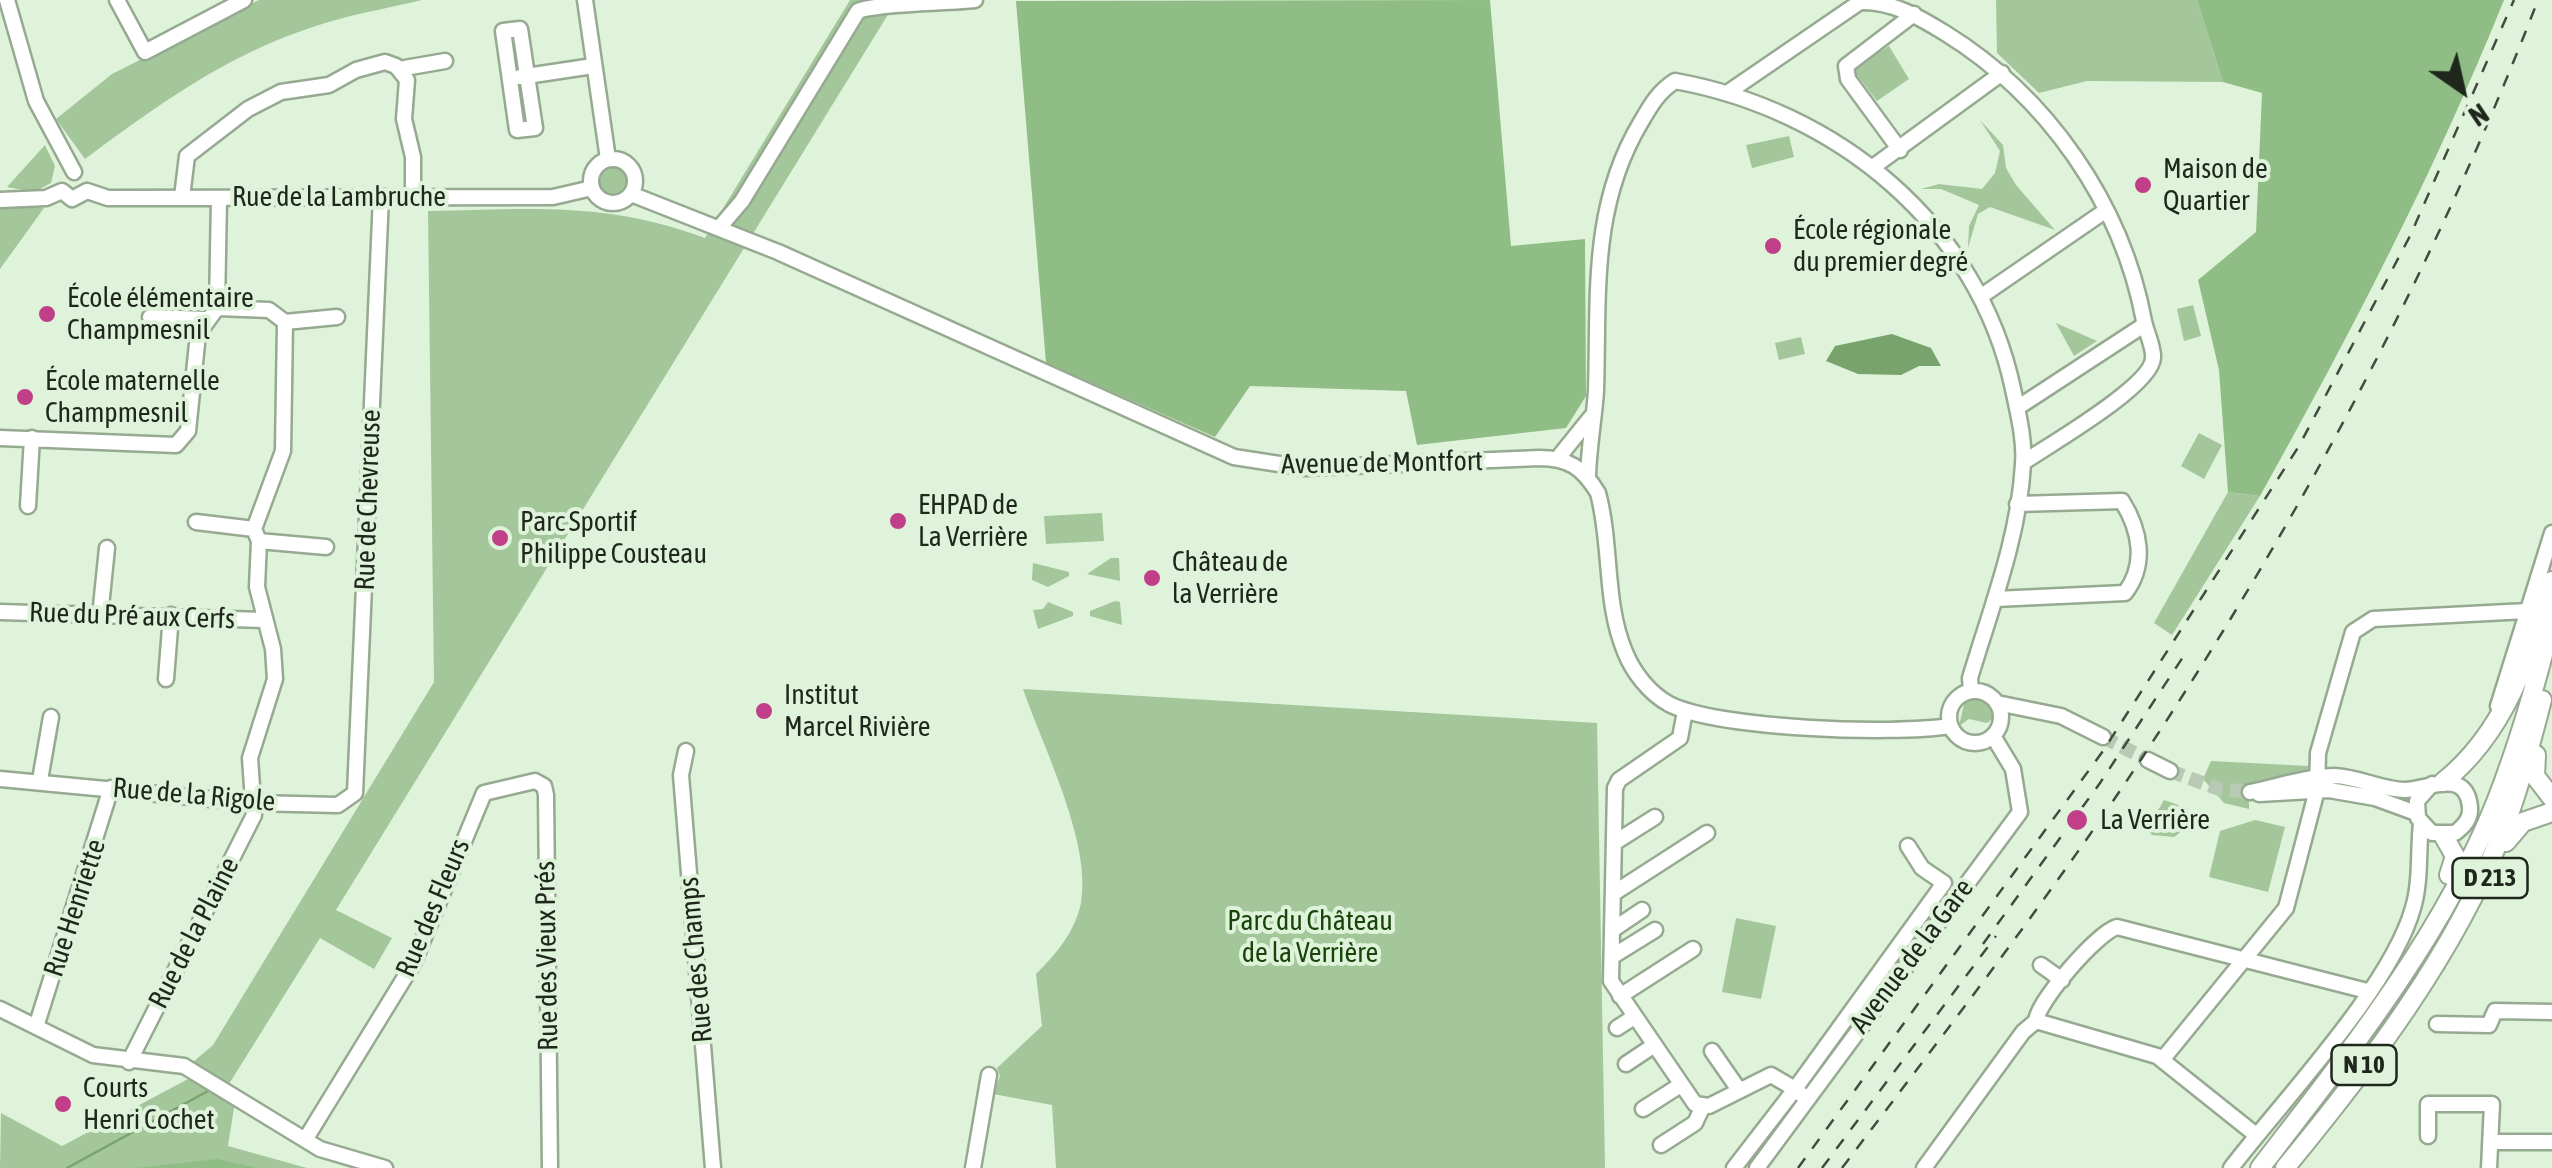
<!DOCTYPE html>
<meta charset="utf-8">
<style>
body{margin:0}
#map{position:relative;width:2552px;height:1168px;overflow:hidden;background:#dff3da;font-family:"Asap Condensed",sans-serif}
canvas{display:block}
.north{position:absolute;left:2412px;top:40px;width:100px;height:100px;-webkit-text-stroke:8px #dff3da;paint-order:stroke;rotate:146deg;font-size:28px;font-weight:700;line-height:40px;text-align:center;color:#1f271d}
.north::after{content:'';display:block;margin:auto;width:35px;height:45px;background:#1f271d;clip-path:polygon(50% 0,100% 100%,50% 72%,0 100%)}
</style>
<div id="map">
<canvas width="2552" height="1168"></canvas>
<div class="north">N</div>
</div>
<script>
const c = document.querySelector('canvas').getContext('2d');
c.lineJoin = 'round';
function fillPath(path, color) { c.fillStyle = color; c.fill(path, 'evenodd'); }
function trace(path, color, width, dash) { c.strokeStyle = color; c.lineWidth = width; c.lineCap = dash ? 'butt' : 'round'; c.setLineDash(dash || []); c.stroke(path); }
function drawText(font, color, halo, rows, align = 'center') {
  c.font = font + ' "Asap Condensed",sans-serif'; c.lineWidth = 8; c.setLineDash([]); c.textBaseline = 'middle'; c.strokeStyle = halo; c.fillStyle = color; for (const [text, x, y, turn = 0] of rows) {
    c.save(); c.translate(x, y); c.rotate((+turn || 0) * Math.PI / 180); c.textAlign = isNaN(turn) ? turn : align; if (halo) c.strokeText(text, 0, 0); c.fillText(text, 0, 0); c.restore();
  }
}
fillPath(new Path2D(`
 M259 0H422C385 9 346 15 310 28 225 56 155 107 85 159L56 119 112 74Z
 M850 0H897L336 910 392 938 374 969 320 938 229 1084 193 1062 213 1045 434 682 428 211C528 209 608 201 705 238Z
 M1996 0H2197L2223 82 2087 81 2039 93 1997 53Z
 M1889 46 1909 79 1877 101 1852 69Z
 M1980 120 2003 145 2006 168 2016 185 2055 230 1990 207 1978 214 1968 248 1969 226 1979 205 1941 189H1921L1939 184 1982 189 1995 173 2000 151Z
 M1789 136 1794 157 1752 168 1746 145Z
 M45 145 55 166 51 183 34 192 7 187Z
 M597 180a17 17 0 1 1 34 0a17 17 0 1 1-34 0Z
 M0 207 44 208 0 269Z
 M2193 305 2201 336 2184 341 2177 309Z
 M2056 323 2097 341 2074 356Z
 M1801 337 1805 354 1779 360 1775 343Z
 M2199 433 2222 445 2204 479 2181 466Z
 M2228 492 2260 496 2172 635 2154 623Z
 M1102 513 1104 541 1046 544 1044 516Z
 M1111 558H1119L1120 581 1087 574Z
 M1033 563 1069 572V576L1048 587 1032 580Z
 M1115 601 1120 602 1122 625 1090 616V611Z
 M1048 602 1073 612V616L1038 629 1033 610 1043 609Z
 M1023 689 1597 723 1605 1168H1056L1052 1105 993 1094 1000 1076 997 1068 1042 1026 1036 974C1056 954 1075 932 1081 903 1092 843 1043 747 1023 689Z
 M1974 698 1989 702 1996 716 1987 723 1969 719 1959 726 1964 704Z
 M2211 761 2309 766 2305 775 2249 786V809L2224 803 2203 779Z
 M2164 800 2187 808 2192 824 2174 837 2152 835 2147 829Z
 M2255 820 2285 827 2268 892 2209 877 2220 831Z
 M1736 918 1776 926 1761 999 1722 992Z
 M190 1078 227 1100 236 1095 228 1146 307 1168H0L1 1113 62 1146Z`), '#a4c69b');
fillPath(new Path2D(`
 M1490 0 1511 246 1585 239 1586 396 1566 428 1417 445 1406 391 1250 386 1215 437 1046 363 1016 1Z
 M2197 0H2504C2435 171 2350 335 2260 496L2228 492 2219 370 2198 280 2256 232 2262 93 2223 82Z
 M218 1159 257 1168H136Z`), '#90bd85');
fillPath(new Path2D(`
 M1892 334 1931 348 1941 366H1919L1901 375 1858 374 1826 361 1835 346Z`), '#78a36d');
trace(new Path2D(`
 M67 1168 208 1091`), '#78a36d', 2.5);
trace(new Path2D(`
 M2103 737 2148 760
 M2170 771 2219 789 2250 792`), '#b9cab4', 14, [14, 7]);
const minor = new Path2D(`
 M7 0 36 101 74 172
 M117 0 145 52 244 0
 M585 0 608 159
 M520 29 535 128 517 130 503 31Z
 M399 69 445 61
 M520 77 593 66
 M1730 91 1860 2C1892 1 1919 17 1945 33 2047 96 2122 203 2144 321 2146 332 2154 347 2153 358 2152 386 2049 445 2024 462
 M1900 150 1848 79 1846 66 1914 14
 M591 181a22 22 0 1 1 44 0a22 22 0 1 1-44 0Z
 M1873 167 2002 73
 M62 191 72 199 87 191
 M87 191 108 198 553 197 592 188
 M631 194 778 252 1234 457 1305 468 1539 458C1569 458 1583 468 1598 493 1612 545 1604 602 1625 652 1633 672 1649 693 1669 704 1718 729 1893 735 1950 726
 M182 197 187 156 248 109 281 92 329 85 356 70 385 62 396 66 407 80 404 119 413 157V196
 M0 200 46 198 62 191
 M719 228 742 201 858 11C876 3 949 3 975 0
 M1980 297 2105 211
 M150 317 206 319
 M285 322 337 317
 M2017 408 2144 325
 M0 438 176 445 188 431 198 334 217 308 219 198
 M1558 458 1591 417
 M1588 475C1589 447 1594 419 1596 391 1599 296 1590 207 1641 122 1651 105 1658 92 1675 81 1836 110 1978 224 2013 389 2018 413 2025 440 2023 464 2019 537 1991 608 1970 678L1971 691
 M28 506 32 438
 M196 522 254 529
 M259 541 326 547
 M1995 599 2125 593C2147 564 2140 530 2122 501L2017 504
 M0 612 264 620
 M100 616 107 548
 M166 679 171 615
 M1949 717a26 26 0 1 1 52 0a26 26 0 1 1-52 0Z
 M1997 703 2061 716 2103 737
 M2498 706 2552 533
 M1685 711 1680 738 1619 780 1615 788 1611 981 1695 1104 1709 1106 1771 1075 1795 1089 1944 883 1922 868 1908 846
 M686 751 681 775 713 1168
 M2148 760 2170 771
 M0 779 253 803 338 805 355 793 381 196
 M40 780 51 717
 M2250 792C2276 787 2308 776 2335 776 2359 777 2382 790 2405 790 2427 790 2466 767 2470 807 2471 819 2464 826 2455 833H2432L2418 818 2417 801 2432 784
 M2259 794 2329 790 2375 798 2416 813
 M1614 843 1655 817
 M1614 893 1707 833
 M1614 929 1642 910
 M1613 956 1655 930
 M2041 965 2062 980
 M1620 996 1693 949
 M0 1009 93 1055 184 1066 320 1149 385 1168
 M2036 1021C2038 1001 2097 933 2117 927L2367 991
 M2437 1024 2489 1025 2495 1011 2552 1012
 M36 1027 111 788
 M1617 1028 1634 1017
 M1712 1051 1739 1090
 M2162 1060 2286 908 2317 790 2318 753 2353 632 2373 619 2527 611
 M129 1062 254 815 250 758 275 679 273 649 257 587 259 541 254 529 283 451 285 322 269 310 217 308
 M1626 1064 1653 1046
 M1643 1109 1679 1086
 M2428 1136V1104H2492L2489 1168
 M305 1140 413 964 484 793 535 781 544 786 546 795 550 1168
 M2490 1142H2552
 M1661 1145 1695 1123 1703 1106
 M973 1168 989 1075
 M1734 1168 1795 1089 1802 1095
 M1757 1168 2020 812 2013 769 1993 736
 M1924 1168 2023 1032 2036 1021 2157 1056 2256 1135
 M2231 1168C2283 1100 2391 987 2413 908 2421 881 2418 851 2421 823`);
const major = new Path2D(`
 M2536 755 2535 776 2552 798
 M2443 782C2506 732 2529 656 2552 581
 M2443 835 2455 856 2449 875
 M2506 842 2523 822 2552 812
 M2260 1168C2348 1054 2442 937 2496 802 2519 743 2537 681 2552 619
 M2285 1168C2369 1066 2453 956 2502 833 2519 790 2530 745 2542 700`);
trace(minor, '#96a991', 19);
trace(major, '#96a991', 22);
trace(minor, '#fff', 14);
trace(major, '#fff', 18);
trace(new Path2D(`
 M1983 944 2100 783 2183 657
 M1798 1168 2103 751 2299 446 2410 236 2514 0
 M1822 1168 1996 936
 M1842 1168C1942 1036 2044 905 2136 767 2296 527 2434 269 2538 0`), '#414c3f', 2.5, [12, 12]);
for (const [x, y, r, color] of [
 [2143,185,10,"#c03f88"],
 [1773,246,10,"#c03f88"],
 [47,314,10,"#c03f88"],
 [25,397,10,"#c03f88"],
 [898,521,10,"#c03f88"],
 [500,538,10,"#c03f88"],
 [1152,578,10,"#c03f88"],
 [764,711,10,"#c03f88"],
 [2077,820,12,"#c03f88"],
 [63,1104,10,"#c03f88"]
]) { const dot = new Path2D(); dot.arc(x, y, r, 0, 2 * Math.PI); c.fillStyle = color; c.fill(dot); trace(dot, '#dff3da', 4); }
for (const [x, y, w] of [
 [2490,878,75],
 [2364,1065,65]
]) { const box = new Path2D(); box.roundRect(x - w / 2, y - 20, w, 40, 8); c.fillStyle = '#dff3da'; c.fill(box); trace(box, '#1f271d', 2.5); }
drawText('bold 25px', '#1f271d', null, [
 ["D 213",2490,878],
 ["N 10",2364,1065]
]);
drawText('28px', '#1f271d', '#dff3da', [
 ["Maison de",2163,169],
 ["Quartier",2163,201],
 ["École régionale",1793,230],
 ["du premier degré",1793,262],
 ["École élémentaire",67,298],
 ["Champmesnil",67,330],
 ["École maternelle",45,381],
 ["Champmesnil",45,413],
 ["EHPAD de",918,505],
 ["La Verrière",918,537],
 ["Parc Sportif",520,522],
 ["Philippe Cousteau",520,554],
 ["Château de",1172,562],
 ["la Verrière",1172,594],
 ["Institut",784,695],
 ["Marcel Rivière",784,727],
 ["La Verrière",2100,820],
 ["Courts",83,1088],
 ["Henri Cochet",83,1120]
], 'left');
drawText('28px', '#1f271d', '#dff3da', [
 ["Rue de la Lambruche",339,197],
 ["Avenue de Montfort",1382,463,-1],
 ["Rue de Chevreuse",368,500,-88],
 ["Rue du Pré aux Cerfs",132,616,2],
 ["Rue de la Rigole",194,795,5],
 ["Rue Henriette",75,908,-72],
 ["Rue des Fleurs",433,908,-67],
 ["Rue de la Plaine",194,933,-63],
 ["Rue des Vieux Prés",547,956,-91],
 ["Avenue de la Gare",1912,956,-53],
 ["Rue des Champs",696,960,-95]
]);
drawText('28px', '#19440c', '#dff3da', [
 ["Parc du Château",1310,921],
 ["de la Verrière",1310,953]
]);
</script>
